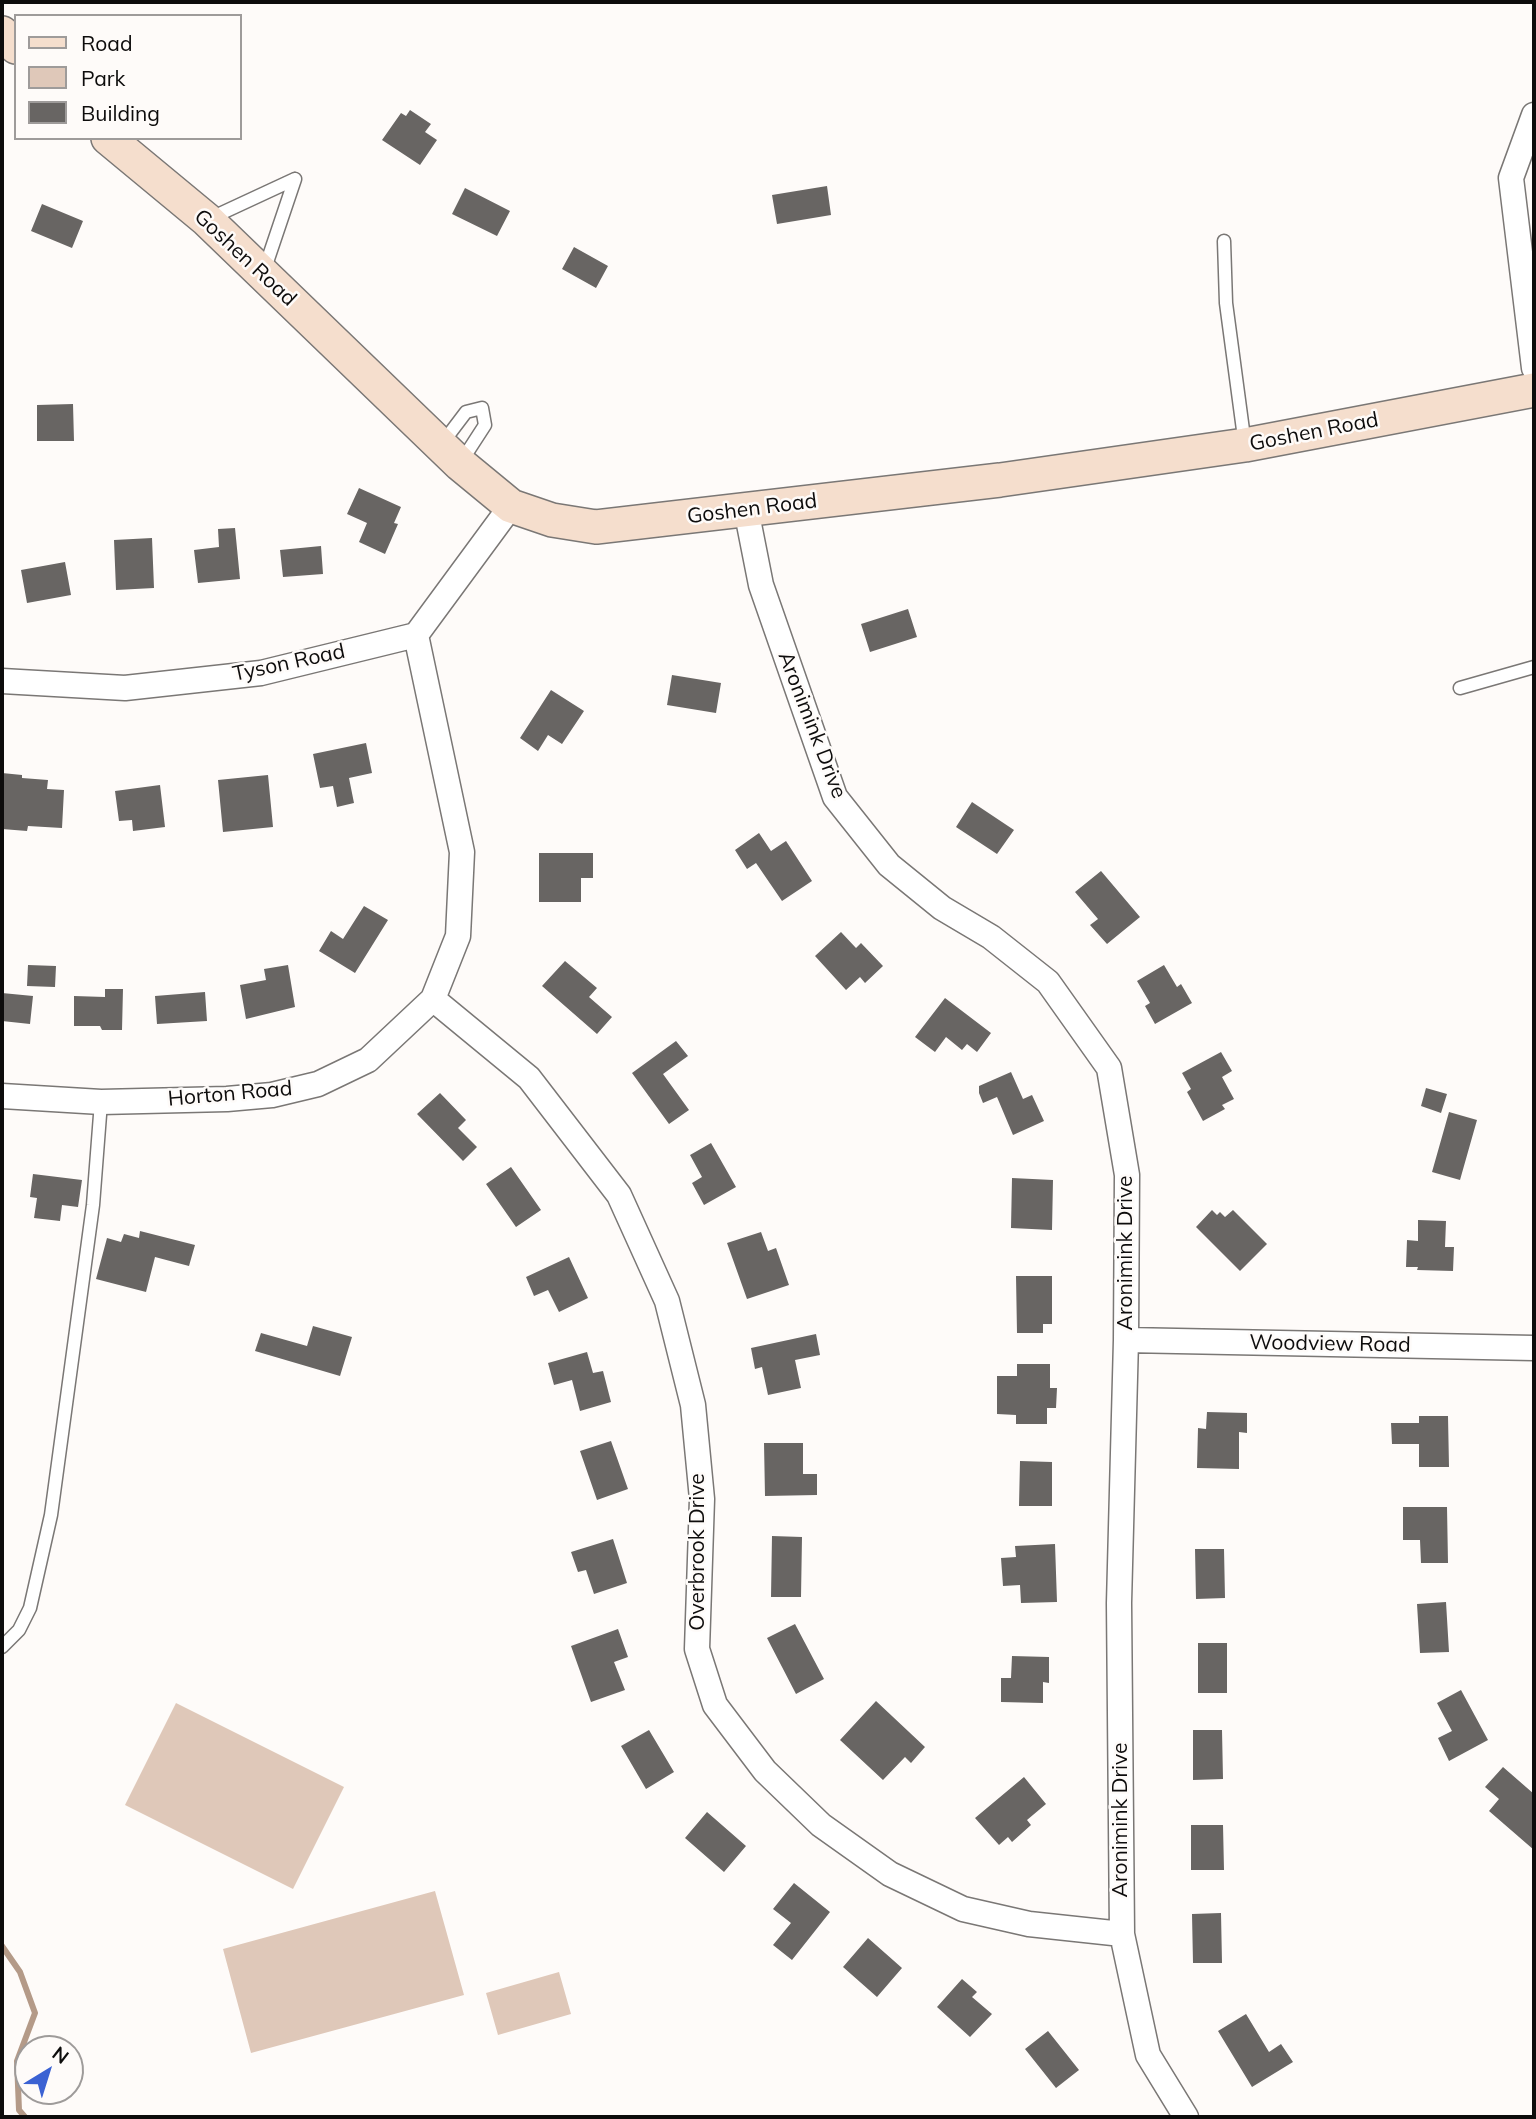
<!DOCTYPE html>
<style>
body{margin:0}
#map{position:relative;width:1536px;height:2119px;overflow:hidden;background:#fefbf9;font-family:Mulish,sans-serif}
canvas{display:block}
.frame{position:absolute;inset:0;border:4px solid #0d0c0c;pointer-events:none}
.legend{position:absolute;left:14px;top:14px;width:228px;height:126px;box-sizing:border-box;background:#fefbf9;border:2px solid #9e9b9a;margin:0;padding:9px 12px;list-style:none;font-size:21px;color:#0d0c0c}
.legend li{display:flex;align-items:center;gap:14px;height:35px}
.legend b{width:35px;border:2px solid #9e9b9a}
.north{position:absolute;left:14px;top:2035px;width:70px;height:70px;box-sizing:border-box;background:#fefbf9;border:2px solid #9e9b9a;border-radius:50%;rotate:38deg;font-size:19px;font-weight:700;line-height:28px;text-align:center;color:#0d0c0c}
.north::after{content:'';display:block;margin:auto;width:24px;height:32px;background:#3b62d3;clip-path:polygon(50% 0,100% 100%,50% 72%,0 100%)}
</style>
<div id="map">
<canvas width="1536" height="2119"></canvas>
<div class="frame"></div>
<ul class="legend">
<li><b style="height:9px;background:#f5decd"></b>Road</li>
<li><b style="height:19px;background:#dfc8b9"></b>Park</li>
<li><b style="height:19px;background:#686563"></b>Building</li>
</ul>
<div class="north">N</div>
</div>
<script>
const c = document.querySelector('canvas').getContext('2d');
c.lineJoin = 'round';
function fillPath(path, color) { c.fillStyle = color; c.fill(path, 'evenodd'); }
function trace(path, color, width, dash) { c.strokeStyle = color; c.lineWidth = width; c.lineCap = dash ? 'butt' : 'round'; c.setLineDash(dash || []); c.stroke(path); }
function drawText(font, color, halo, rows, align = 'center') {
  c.font = font + ' Mulish,sans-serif'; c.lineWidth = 5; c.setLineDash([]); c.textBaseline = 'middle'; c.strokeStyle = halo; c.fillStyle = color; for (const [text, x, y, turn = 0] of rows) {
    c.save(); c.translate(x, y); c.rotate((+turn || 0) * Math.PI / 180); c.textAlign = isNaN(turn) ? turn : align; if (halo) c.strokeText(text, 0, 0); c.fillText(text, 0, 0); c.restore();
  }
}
fillPath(new Path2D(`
 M176 1703 344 1787 293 1889 125 1805Z
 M435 1891 464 1995 251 2053 223 1949Z
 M559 1972 571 2014 498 2035 486 1993Z`), '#dfc8b9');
trace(new Path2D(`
 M2 1946 20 1972 35 2013 17 2061 19 2110 25 2117`), '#b49a88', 6);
fillPath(new Path2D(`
 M410 110 431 124 425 132 437 140 420 165 382 140 401 113 406 116Z
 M827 186 831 215 777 224 772 195Z
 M465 188 510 211 497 236 452 214Z
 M42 204 83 221 72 248 31 231Z
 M574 247 608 266 596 288 562 269Z
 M73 404 74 441H37V405Z
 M359 488 401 507 394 523 398 524 385 554 359 542 367 523 347 514Z
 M235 528 240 579 198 583 194 550 219 547 218 529Z
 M152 538 154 588 116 590 114 540Z
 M321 546 323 574 283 577 280 550Z
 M65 562 71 595 27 603 21 570Z
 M908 609 917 637 870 652 861 624Z
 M672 675 721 683 716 713 667 705Z
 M551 690 584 711 562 744 548 735 538 751 520 738Z
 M366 743 372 773 349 778 354 803 337 807 333 786 320 788 313 754Z
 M2 773 22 775V778L48 780 47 789 64 790 62 828 28 826 27 831 2 829Z
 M268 775 273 827 223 832 218 780Z
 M160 785 165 827 133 831 132 820 119 821 115 791Z
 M972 802 1014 830 997 854 956 827Z
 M759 833 771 851 786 841 812 881 782 901 756 863 747 869 735 850Z
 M539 853H593V878H581V902H539Z
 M1101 871 1140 917 1107 944 1090 925 1098 919 1075 892Z
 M364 906 388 920 355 973 319 951 331 931 343 939Z
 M841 932 856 948 861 943 883 966 865 983 860 977 846 990 815 956Z
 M565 961 597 988 589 997 612 1017 597 1034 542 986Z
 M28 965 56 966 55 987 27 986Z
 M288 965 295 1007 246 1019 240 985 266 980 264 969Z
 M1164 965 1177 987 1181 984 1192 1003 1155 1024 1145 1006 1150 1003 1137 981Z
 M105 989H123L122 1030H102L100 1026H74V996L105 997Z
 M205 992 207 1021 157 1024 155 996Z
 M2 993 33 996 30 1024 2 1021Z
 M945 998 991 1033 977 1052 967 1044 962 1050 946 1037 935 1052 915 1037Z
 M676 1041 688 1056 663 1074 689 1110 669 1124 632 1073Z
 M1221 1052 1232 1071 1222 1077 1234 1099 1222 1105 1225 1109 1203 1121 1187 1092 1191 1089 1182 1073Z
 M1011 1072 1023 1099 1032 1095 1044 1121 1013 1135 997 1097 983 1103 979 1093V1086Z
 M1426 1088 1447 1094 1441 1113 1421 1106Z
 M440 1093 466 1120 458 1128 477 1147 463 1161 417 1114Z
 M1449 1112 1477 1120 1460 1180 1432 1172Z
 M711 1143 736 1187 704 1205 692 1183 702 1177 690 1155Z
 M511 1167 541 1210 516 1227 486 1184Z
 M33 1174 82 1180 78 1207 62 1205 60 1221 34 1218 37 1198 30 1197Z
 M1012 1178 1053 1180 1052 1230 1011 1228Z
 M1212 1210 1217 1215 1220 1212 1225 1217 1233 1210 1267 1244 1240 1271 1196 1227Z
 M1418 1220 1446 1221 1445 1247H1454L1453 1271 1417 1270 1418 1267H1406L1407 1240 1418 1241Z
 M140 1231 195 1245 189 1266 155 1257 146 1292 96 1279 107 1238 121 1242 124 1234 139 1238Z
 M761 1232 768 1251 776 1248 789 1285 747 1299 727 1243Z
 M569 1257 588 1298 559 1312 548 1290 534 1296 526 1277Z
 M1016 1276H1052V1324H1043V1333H1017Z
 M313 1326 352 1337 340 1376 255 1351 261 1333 307 1346Z
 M816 1334 820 1355 795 1360 801 1388 768 1395 762 1367 755 1369 751 1348Z
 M587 1352 593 1373 603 1371 611 1402 580 1411 572 1380 554 1385 548 1363Z
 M1017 1364H1050V1388H1057L1056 1408H1047V1424H1016V1415L997 1414V1376H1017Z
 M1207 1412 1247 1413V1433L1239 1432V1469L1197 1468 1198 1428 1206 1429Z
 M1419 1416H1448L1449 1467H1419V1444H1392L1391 1423H1419Z
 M611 1441 628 1489 597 1500 580 1451Z
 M764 1443H803V1474H817V1495L765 1496Z
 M1020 1461 1052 1462V1506H1019Z
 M1403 1507H1447L1448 1563H1421L1420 1540H1403Z
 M772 1536 802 1537 801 1597H771Z
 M613 1539 627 1583 594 1594 586 1570 578 1572 571 1552Z
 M1055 1544 1057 1602 1021 1603 1020 1585 1003 1586 1001 1558 1016 1557 1015 1546Z
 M1195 1549H1224L1225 1598 1196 1599Z
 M1446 1602 1449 1652 1420 1653 1417 1604Z
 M795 1624 824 1679 796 1694 767 1638Z
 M618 1629 628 1657 614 1662 625 1690 591 1702 571 1646Z
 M1198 1643H1227V1693H1198Z
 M1012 1656 1049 1657V1683L1043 1682V1703L1001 1702V1678H1011Z
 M1461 1690 1488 1740 1449 1761 1438 1738 1452 1731 1437 1703Z
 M876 1701 925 1747 911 1763 905 1757 883 1780 840 1740Z
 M649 1730 674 1772 646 1789 621 1746Z
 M1193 1730H1222L1223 1779 1193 1780Z
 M1503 1767 1534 1794V1850L1489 1811 1499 1799 1485 1787Z
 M1024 1777 1046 1804 1027 1820 1031 1825 1012 1842 1008 1837 999 1845 975 1818Z
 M707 1812 746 1846 724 1872 685 1838Z
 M1191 1825H1223L1224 1870H1191Z
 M794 1883 830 1912 792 1960 773 1945 791 1923 773 1909Z
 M1221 1913 1222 1963H1193L1192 1914Z
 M868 1938 902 1968 877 1997 843 1967Z
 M962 1979 977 1992 972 1997 992 2014 970 2037 937 2007Z
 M1246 2014 1269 2052 1281 2044 1293 2062 1252 2087 1218 2031Z
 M1048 2031 1079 2070 1056 2088 1025 2049Z`), '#686563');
const lane = new Path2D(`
 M211 218 295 179
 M1224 241 1226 303 1245 445
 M264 271 295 179
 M441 445 466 412 482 408 485 425 461 462
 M1460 688 1534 667
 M2 1647 19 1630 30 1608 51 1515 93 1205 101 1102`);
const street = new Path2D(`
 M1534 115 1511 178 1534 368
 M746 509 761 585 835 797 889 865 942 908 991 937 1048 982 1109 1068 1127 1175 1126 1340 1119 1603 1122 1934 1148 2055 1186 2117
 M2 681 125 688 261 673 416 635 511 506
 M433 999 529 1078 619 1195 667 1301 693 1405 702 1499 697 1649 715 1705 765 1771 821 1825 890 1874 963 1909 1029 1924 1122 1934
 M2 1096 101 1102 227 1099 272 1095 318 1084 368 1060 433 999 458 936 462 852 416 635
 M1126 1340 1534 1348`);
const secondary = new Path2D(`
 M2 33 16 47
 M108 138 207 220 460 464 511 506 552 520 596 527 1000 480 1245 445 1534 390`);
trace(lane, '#7a7775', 15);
trace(street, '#7a7775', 27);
trace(secondary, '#7a7775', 36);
trace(lane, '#fff', 12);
trace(street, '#fff', 24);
trace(secondary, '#f5decd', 33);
drawText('21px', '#0d0c0c', '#fefbf9', [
 ["Goshen Road",245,258,43],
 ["Goshen Road",1314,432,-11],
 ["Goshen Road",752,509,-7],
 ["Tyson Road",289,663,-12],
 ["Aronimink Drive",812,725,69],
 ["Horton Road",230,1094,-5],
 ["Aronimink Drive",1126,1253,-90],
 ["Woodview Road",1330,1344,1],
 ["Overbrook Drive",698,1552,-90],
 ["Aronimink Drive",1121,1820,-90]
]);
</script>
